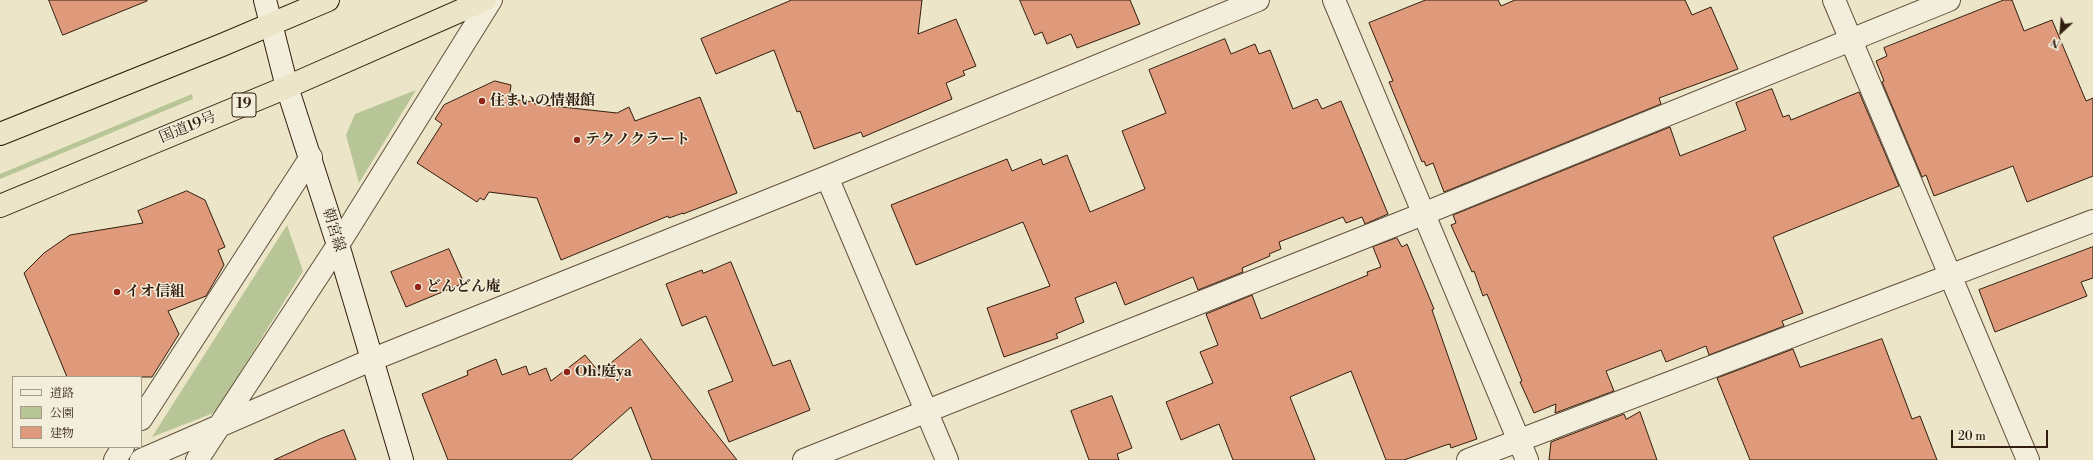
<!DOCTYPE html>
<meta charset="utf-8">
<style>
body{margin:0}
#map{position:relative;width:2093px;height:460px;overflow:hidden;background:#ede5c7;font-family:"Libre Bodoni","Noto Serif JP",serif}
canvas{display:block}
.legend{position:absolute;left:12px;top:376px;width:130px;height:72px;box-sizing:border-box;background:#f3eedb;border:1px solid #a59b89;margin:0;padding:5px 7px;list-style:none;font-size:12px;color:#311e0e}
.legend li{display:flex;align-items:center;gap:8px;height:20px}
.legend b{width:20px;border:1px solid #a59b89}
.north{position:absolute;left:2041px;top:12px;width:40px;height:40px;-webkit-text-stroke:3px #f3eedb;paint-order:stroke;rotate:206deg;font-size:11px;font-weight:700;line-height:16px;text-align:center;color:#311e0e}
.north::after{content:'';display:block;margin:auto;width:14px;height:18px;background:#311e0e;clip-path:polygon(50% 0,100% 100%,50% 72%,0 100%)}
.scale{position:absolute;left:1951px;top:430px;width:97px;height:18px;box-sizing:border-box;border:2px solid #311e0e;border-top:0;padding-left:5px;font-size:12px;line-height:14px;white-space:nowrap;color:#311e0e;-webkit-text-stroke:3px #f3eedb;paint-order:stroke}
</style>
<div id="map">
<canvas width="2093" height="460"></canvas>
<ul class="legend">
<li><b style="height:5px;background:#f3eedb"></b>道路</li>
<li><b style="height:11px;background:#b8c596"></b>公園</li>
<li><b style="height:11px;background:#de9a7b"></b>建物</li>
</ul>
<div class="north">N</div>
<div class="scale">20 m</div>
</div>
<script>
const c = document.querySelector('canvas').getContext('2d');
c.lineJoin = 'round';
function fillPath(path, color) { c.fillStyle = color; c.fill(path, 'evenodd'); }
function trace(path, color, width, dash) { c.strokeStyle = color; c.lineWidth = width; c.lineCap = dash ? 'butt' : 'round'; c.setLineDash(dash || []); c.stroke(path); }
function drawText(font, color, halo, rows, align = 'center') {
  c.font = font + ' "Libre Bodoni","Noto Serif JP",serif'; c.lineWidth = 3; c.setLineDash([]); c.textBaseline = 'middle'; c.strokeStyle = halo; c.fillStyle = color; for (const [text, x, y, turn = 0] of rows) {
    c.save(); c.translate(x, y); c.rotate((+turn || 0) * Math.PI / 180); c.textAlign = isNaN(turn) ? turn : align; if (halo) c.strokeText(text, 0, 0); c.fillText(text, 0, 0); c.restore();
  }
}
fillPath(new Path2D(`
 M416 90 359 183 346 135 355 114Z
 M192 94 193 99 0 179V174Z
 M287 225 303 271 216 412 152 437Z`), '#b8c596');
const building = new Path2D(`
 M49 0H147V1L63 35Z
 M792 0H922L918 34 956 19 976 66 963 71 965 75 946 83 952 99 863 137 861 132 814 149 800 111 797 112 774 50 716 74 701 39Z
 M1020 0H1130L1140 24 1077 48 1071 34 1047 44 1042 32 1035 35Z
 M1426 0H1498L1501 6 1515 0H1685L1692 15 1711 7 1738 69 1659 98 1661 104 1444 192 1433 163 1426 166 1424 161 1422 162 1389 82 1393 81 1369 23Z
 M2004 0H2012L2024 31 2052 20 2086 101 2093 98V176L2027 202 2013 166 1934 196 1926 175 1922 177 1882 82 1884 81 1876 61 1887 56 1884 48Z
 M1225 39 1231 54 1255 44 1259 54 1270 50 1293 109 1317 99 1322 109 1341 101 1388 214 1365 224 1362 217 1346 223 1343 217 1279 242 1281 249 1269 254 1270 256 1242 268 1243 272 1198 290 1193 277 1125 305 1116 282 1075 298 1084 322 1056 334 1058 338 1004 357 987 308 1050 286 1023 222 916 265 891 205 1007 159 1012 171 1041 159 1043 165 1067 155 1090 212 1145 189 1122 131 1166 113 1149 70Z
 M495 81 511 85 509 99 535 102V104L617 113 629 107 635 121 700 97 737 193 683 214V213L669 218 668 216 561 260 537 198 489 192 484 200 480 198 477 202 417 163 442 124 435 119 444 105Z
 M1772 89 1783 117 1789 115 1791 120 1859 92 1899 186 1773 237 1803 313 1782 321 1784 326 1709 355 1706 346 1666 362 1661 350 1606 371 1614 391 1555 413 1556 404 1534 413 1520 382 1522 381 1487 294 1483 296 1474 271 1472 272 1451 225 1456 223 1453 215 1670 127 1680 156 1746 130 1736 103Z
 M187 191 205 200 225 247 218 250 224 265 206 296 168 311 179 334 152 377H67L24 273 44 253 70 235 143 223 138 211Z
 M1397 238 1402 247 1407 244 1434 309 1432 310 1477 439 1451 448 1450 444 1446 445 1404 460H1386L1351 371 1290 397 1315 460H1233L1219 424 1181 440 1166 402 1213 383 1200 352 1218 345 1206 314 1252 295 1261 319 1368 275 1367 272 1381 267 1373 247Z
 M2093 247V278L2081 282 2087 296 1995 332 1979 290Z
 M449 249 464 283 406 307 391 272Z
 M731 262 773 366 790 360 810 410 729 442 708 391 733 381 706 316 682 326 666 284 702 270 703 273Z
 M641 339 737 460H652L631 407 571 460H448L422 394 468 375 467 371 496 359 502 375 526 366 529 375 546 368 551 381 585 355 599 372Z
 M1882 339 1912 419 1920 416 1937 460H1750L1717 378 1793 349 1800 367Z
 M1112 396 1132 448 1117 454 1119 460H1089L1071 411Z
 M1640 412 1657 460H1549L1551 442 1624 414 1626 419Z
 M344 430 356 460H274L320 439Z`);
fillPath(building, '#de9a7b');
trace(building, '#311e0e', 1);
const street = new Path2D(`
 M1334 0 1527 460
 M1834 0 2028 460
 M827 177 947 460
 M141 419 311 157
 M115 460 123 447
 M141 460 371 360 827 177 1258 0
 M197 460 338 245 491 0
 M804 460 1423 214 1949 0
 M1468 460 2093 221`);
const secondary = new Path2D(`
 M265 0 287 87 338 245 402 460`);
const highway = new Path2D(`
 M0 134 222 45 328 0
 M0 206 287 87 485 0`);
trace(street, '#60503c', 24);
trace(secondary, '#311e0e', 24);
trace(highway, '#311e0e', 24);
trace(street, '#f3eedb', 22);
trace(secondary, '#f3eedb', 22);
trace(highway, '#ede5c7', 22);
for (const [x, y, r, color] of [
 [482,101,4,"#8f2418"],
 [577,140,4,"#8f2418"],
 [418,287,4,"#8f2418"],
 [117,292,4,"#8f2418"],
 [567,372,4,"#8f2418"]
]) { const dot = new Path2D(); dot.arc(x, y, r, 0, 2 * Math.PI); c.fillStyle = color; c.fill(dot); trace(dot, '#f3eedb', 1.5); }
for (const [x, y, w] of [
 [244,105,24]
]) { const box = new Path2D(); box.roundRect(x - w / 2, y - 12, w, 24, 3); c.fillStyle = '#f3eedb'; c.fill(box); trace(box, '#311e0e', 1); }
drawText('bold 14px', '#311e0e', null, [
 ["19",244,105]
]);
drawText('bold 15px', '#311e0e', '#f3eedb', [
 ["住まいの情報館",490,101],
 ["テクノクラート",585,140],
 ["どんどん庵",426,287],
 ["イオ信組",125,292],
 ["Oh!庭ya",575,372]
], 'left');
drawText('15px', '#311e0e', '#f3eedb', [
 ["国道19号",188,128,-22],
 ["朝宮線",333,230,73]
]);
</script>
